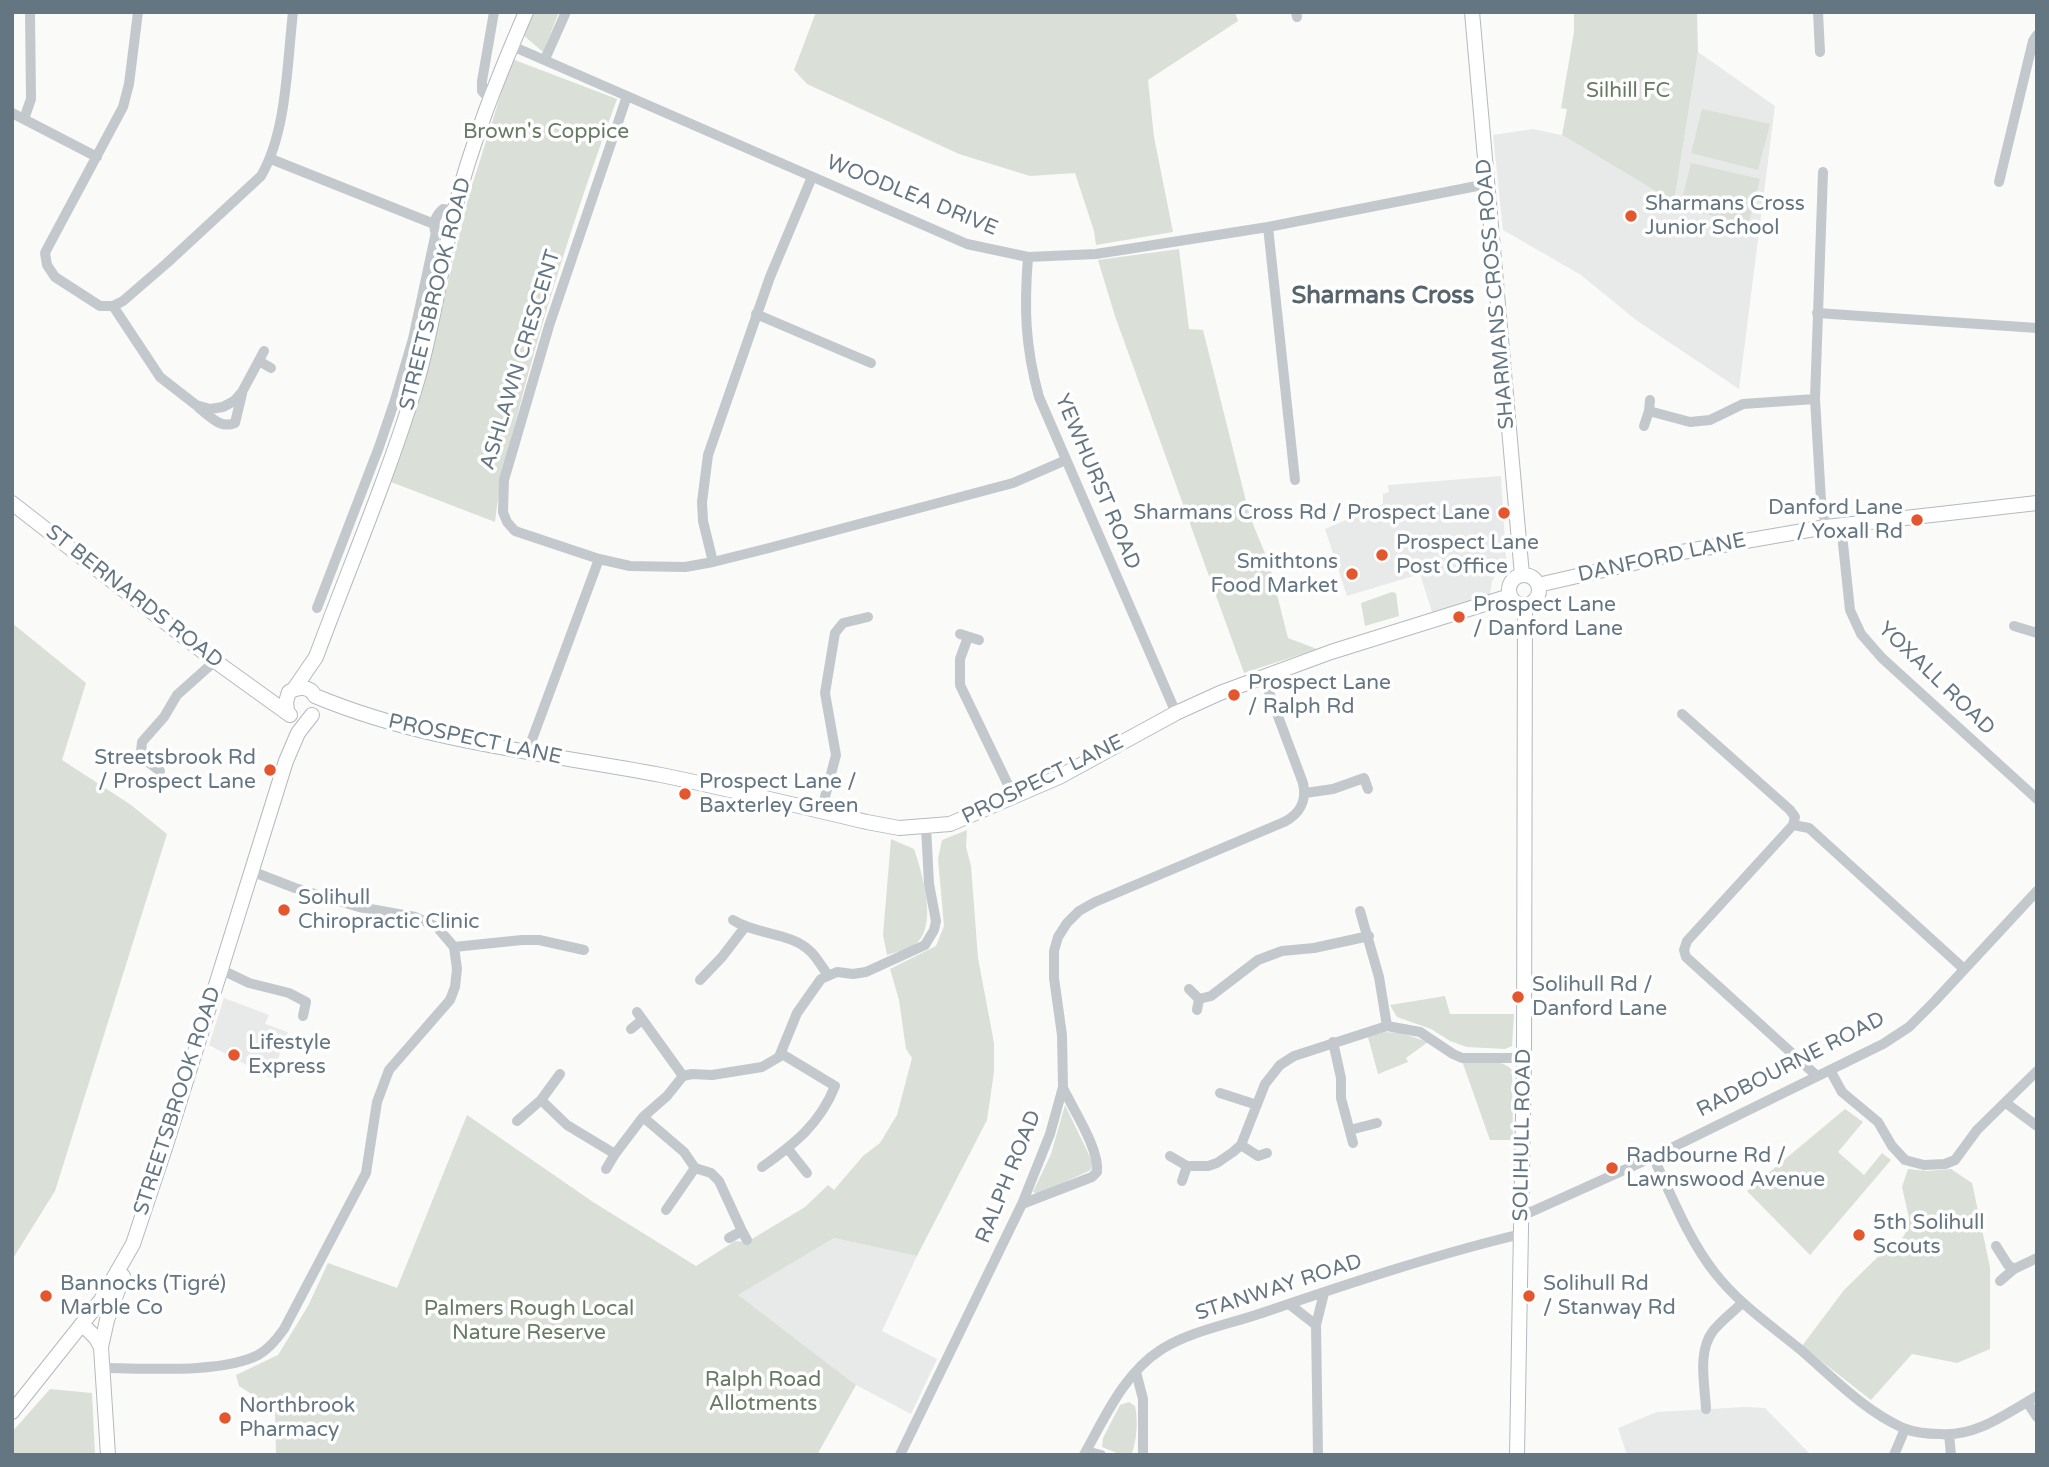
<!DOCTYPE html>
<meta charset="utf-8">
<style>
body{margin:0}
#map{position:relative;width:2049px;height:1467px;overflow:hidden;background:#fafaf8;font-family:"Varela Round",sans-serif}
canvas{display:block}
.frame{position:absolute;inset:0;border:14px solid #657683;pointer-events:none}
</style>
<div id="map">
<canvas width="2049" height="1467"></canvas>
<div class="frame"></div>
</div>
<script>
const c = document.querySelector('canvas').getContext('2d');
c.lineJoin = 'round';
function fillPath(path, color) { c.fillStyle = color; c.fill(path, 'evenodd'); }
function trace(path, color, width, dash) { c.strokeStyle = color; c.lineWidth = width; c.lineCap = dash ? 'butt' : 'round'; c.setLineDash(dash || []); c.stroke(path); }
function drawText(font, color, halo, rows, align = 'center') {
  c.font = font + ' "Varela Round",sans-serif'; c.lineWidth = 7; c.setLineDash([]); c.textBaseline = 'middle'; c.strokeStyle = halo; c.fillStyle = color; for (const [text, x, y, turn = 0] of rows) {
    c.save(); c.translate(x, y); c.rotate((+turn || 0) * Math.PI / 180); c.textAlign = isNaN(turn) ? turn : align; if (halo) c.strokeText(text, 0, 0); c.fillText(text, 0, 0); c.restore();
  }
}
fillPath(new Path2D(`
 M1698 52 1775 106 1739 389 1636 320 1581 275 1503 230 1493 135 1533 129 1562 135 1674 202Z
 M1501 476 1506 559 1492 581 1490 595 1432 612 1420 574 1347 596 1325 529 1383 504V494L1389 492 1388 485Z
 M224 998 269 1015 265 1024 288 1032 271 1078 209 1045Z
 M834 1238 917 1256 882 1331 937 1359 911 1414 856 1385 737 1295Z
 M1745 1407 1765 1408 1811 1455H1627L1618 1428 1657 1412Z`), '#e8e9e9');
fillPath(new Path2D(`
 M534 12H559L543 52 522 34Z
 M816 12H1235L1238 21 1148 80 1154 137 1173 232 1096 245 1094 231 1075 173 1030 176 959 154 807 84 794 70Z
 M1574 12H1697L1698 52 1674 202 1562 135 1567 109 1561 108 1574 32Z
 M512 59 617 99C583 192 552 287 526 382 514 429 500 474 495 522L391 482 434 339 469 195Z
 M1702 109 1770 124 1758 170 1691 153Z
 M1691 163 1760 179 1748 225 1680 207Z
 M1179 249 1189 329 1203 330 1250 517 1269 563 1288 638 1317 649 1244 673 1115 316 1098 260Z
 M1392 592 1396 593 1399 616 1365 626 1361 603Z
 M12 623 86 683 62 760 131 805 167 834 55 1191 12 1260Z
 M967 830 966 847 971 866 978 958 994 1043V1072L987 1120 917 1256 834 1238 738 1295 856 1385 817 1455H276L275 1409 239 1386 236 1375 278 1355 308 1306 328 1263 397 1288 467 1115 593 1202 696 1266 735 1241 747 1242 805 1207 828 1185 834 1190 863 1156 880 1143 897 1115 912 1058 906 1049 899 1000 890 969 936 946 944 926 938 859 942 840Z
 M891 839 914 849C922 873 940 929 913 946 906 950 895 952 887 955L883 935Z
 M1445 996 1450 1014H1514L1512 1046 1505 1049 1467 1047 1450 1041 1431 1029 1397 1017 1390 1005Z
 M1385 1032 1401 1033 1428 1042 1406 1058 1408 1062 1378 1074 1368 1037Z
 M1462 1061C1477 1062 1502 1058 1512 1070L1513 1140H1490Z
 M1065 1105 1093 1163 1091 1170 1039 1194 1033 1192 1051 1154Z
 M1845 1109 1863 1122 1838 1152 1864 1175 1882 1153 1891 1160 1810 1255 1747 1191Z
 M1908 1169 1927 1171 1951 1169 1972 1183 1990 1267V1349L1957 1363 1912 1354 1871 1400 1802 1346 1844 1290 1888 1247 1894 1250 1905 1234 1909 1218 1902 1187Z
 M50 1389 92 1393 95 1455H12V1432Z
 M1129 1402 1135 1406C1138 1420 1137 1439 1132 1453H1117L1102 1447 1103 1438 1120 1405Z`), '#dadfd7');
const secondary = new Path2D(`
 M1472 12 1522 575
 M12 503 215 661 290 715
 M1509 590a15 15 0 1 1 30 0a15 15 0 1 1-30 0Z
 M1538 585 1682 552 1826 527 2037 503
 M294 689 316 657C349 568 387 479 415 388 433 330 440 270 454 212 471 144 498 77 526 12
 M287 711 286 702 289 692C298 686 310 686 315 696 425 742 545 753 661 775 730 789 798 806 867 822L899 828 950 824 1059 777 1176 713 1220 693 1331 652 1510 596
 M82 1324 96 1338 101 1347 108 1455
 M101 1347 107 1320 123 1276
 M12 1412 101 1300 133 1244 166 1145 286 761 298 733 312 715
 M1517 1455 1524 1058 1525 605`);
trace(secondary, '#b3babf', 16);
trace(new Path2D(`
 M138 12 129 84 123 107 48 247 45 253 47 265 55 277 100 306H113L160 377 196 405 210 409 223 407 234 401 242 392 264 351
 M1296 12 1297 17
 M1818 12 1820 52
 M512 46 967 244 1028 257 1096 254 1268 227 1487 184
 M545 59 566 12
 M627 96 549 326 504 480 503 512 507 522 515 531 599 559 630 566 685 567 713 562 769 548 1013 483 1066 460
 M490 100 482 91V81L494 12
 M12 113 97 157
 M24 119 31 99 30 12
 M271 159 434 224
 M1823 172 1815 399 1821 500 1826 527
 M1999 182 2033 41 2037 35
 M1268 227 1295 480
 M435 231C433 222 436 215 443 209L454 211
 M1028 257C1024 308 1025 346 1039 397L1176 713
 M113 306 123 301 167 263 261 176C287 132 287 63 293 12
 M1817 313 2037 328
 M756 314 871 363
 M259 361 271 368
 M199 408C211 417 220 429 235 423L242 394
 M1649 411 1690 422 1710 420 1743 404 1815 399
 M1644 426 1649 411 1650 400
 M1841 525 1850 610 1861 634 1882 658 2037 799
 M713 562 703 521 702 502 708 455 770 277 812 177
 M317 608 379 447 395 400 413 339 436 232
 M2014 626 2037 633
 M960 634 979 640
 M968 637 960 659V685L1013 795
 M1682 714 1790 810 1795 817 1793 825
 M527 753 599 559
 M160 771 144 759 141 752 142 742 164 717 177 695 215 661
 M1305 793 1333 789 1364 778 1368 789
 M821 812 836 755 825 693 835 633 843 623 868 617
 M1360 911 1379 977 1387 1026
 M733 920C756 935 791 932 811 952 817 958 822 967 828 975
 M454 947 522 940H539L584 950
 M220 969 249 983 289 993 306 1002 303 1016
 M700 980 722 957 745 927
 M1189 989 1199 999 1197 1010
 M1199 999 1211 996 1258 960 1282 951 1314 948 1369 936
 M637 1012 683 1076
 M631 1029 642 1020
 M1333 1042 1341 1078V1098L1353 1143
 M1830 1070 1842 1092 1878 1122 1892 1146 1905 1160 1924 1165 1945 1164 1955 1160 1977 1130 2037 1071
 M560 1074 541 1100 567 1125 615 1154 606 1169
 M1817 1076 1686 957 1684 950 1687 941 1793 825 1809 828 1964 969
 M1220 1093 1257 1105
 M2006 1103 2037 1126
 M643 1117 684 1152 695 1168
 M517 1121 541 1100
 M1350 1130 1377 1123
 M1241 1145 1258 1156 1267 1153
 M788 1149 807 1173
 M615 1154 643 1117 667 1096 683 1076 692 1074 712 1075 762 1067 779 1057 797 1013 821 979 837 972 853 974 866 972 925 945 934 930 936 921 929 884 926 827
 M1170 1156 1187 1166H1208L1217 1163 1233 1152 1241 1145 1265 1084 1280 1065 1294 1056 1387 1026 1420 1032 1453 1054 1462 1058H1524
 M1653 1157C1672 1196 1688 1239 1715 1273 1740 1305 1772 1326 1802 1351 1833 1378 1865 1411 1903 1428 1913 1432 1929 1434 1940 1434 1976 1437 2007 1413 2037 1396
 M762 1167C794 1144 820 1124 835 1086L782 1054
 M1182 1181 1187 1166
 M1022 1204 1092 1177 1097 1172C1100 1150 1073 1109 1063 1088
 M666 1210 695 1168 711 1173 719 1181 742 1231 729 1238
 M1522 1216 1653 1157 1883 1044 1909 1027 1934 1002 2037 891
 M742 1231 747 1240
 M1996 1246 2008 1265 2014 1269 2037 1258
 M2000 1281 2014 1269
 M1289 1304 1316 1325
 M103 1368C144 1368 221 1374 258 1355 269 1349 277 1339 284 1329L366 1173 377 1102 389 1070 450 1000 455 987 457 969 454 947 437 927 415 917 359 907 295 888 251 871
 M1136 1372 1143 1399V1455
 M2027 1402 2037 1417
 M1706 1409C1705 1385 1697 1352 1713 1331 1721 1321 1733 1312 1742 1303
 M1949 1434 1951 1455
 M1086 1451 1101 1455
 M900 1455 1022 1204 1050 1134 1063 1087 1062 1035 1054 978V951L1058 937 1067 923 1079 911 1095 902 1284 822C1300 814 1307 800 1303 783L1263 676
 M1084 1455C1105 1417 1124 1373 1162 1349 1191 1331 1230 1324 1262 1313 1347 1284 1434 1255 1521 1234
 M1318 1455 1316 1325 1324 1293
 M1894 1455 1905 1429`), '#c3c8cc', 10);
trace(secondary, '#fff', 14);
for (const [x, y, r, color] of [
 [1631,216,7,"#e4572e"],
 [1504,513,7,"#e4572e"],
 [1917,520,7,"#e4572e"],
 [1382,555,7,"#e4572e"],
 [1352,574,7,"#e4572e"],
 [1459,617,7,"#e4572e"],
 [1234,695,7,"#e4572e"],
 [270,770,7,"#e4572e"],
 [685,794,7,"#e4572e"],
 [284,910,7,"#e4572e"],
 [1518,997,7,"#e4572e"],
 [234,1055,7,"#e4572e"],
 [1612,1168,7,"#e4572e"],
 [1859,1235,7,"#e4572e"],
 [46,1296,7,"#e4572e"],
 [1529,1296,7,"#e4572e"],
 [225,1418,7,"#e4572e"]
]) { const dot = new Path2D(); dot.arc(x, y, r, 0, 2 * Math.PI); c.fillStyle = color; c.fill(dot); trace(dot, '#fff', 2.5); }
drawText('21px', '#687a64', '#fff', [
 ["Silhill FC",1628,91],
 ["Brown's Coppice",546,132],
 ["Palmers Rough Local",529,1309],
 ["Nature Reserve",529,1333],
 ["Ralph Road",763,1380],
 ["Allotments",763,1404]
]);
drawText('21px', '#657683', '#fff', [
 ["WOODLEA DRIVE",912,196,22],
 ["STREETSBROOK ROAD",436,294,-76],
 ["SHARMANS CROSS ROAD",1496,294,-95],
 ["ASHLAWN CRESCENT",521,360,-73],
 ["YEWHURST ROAD",1097,482,67],
 ["DANFORD LANE",1662,558,-12],
 ["ST BERNARDS ROAD",134,597,38],
 ["YOXALL ROAD",1936,679,44],
 ["PROSPECT LANE",475,740,12],
 ["PROSPECT LANE",1043,780,-26],
 ["RADBOURNE ROAD",1791,1065,-27],
 ["STREETSBROOK ROAD",178,1101,-72],
 ["SOLIHULL ROAD",1523,1135,-89],
 ["RALPH ROAD",1009,1177,-68],
 ["STANWAY ROAD",1279,1288,-18]
]);
drawText('21px', '#657683', '#fff', [
 ["Sharmans Cross",1645,204],
 ["Junior School",1645,228],
 ["Danford Lane",1903,508,"right"],
 ["/ Yoxall Rd",1903,532,"right"],
 ["Sharmans Cross Rd / Prospect Lane",1490,513,"right"],
 ["Prospect Lane",1396,543],
 ["Post Office",1396,567],
 ["Smithtons",1338,562,"right"],
 ["Food Market",1338,586,"right"],
 ["Prospect Lane",1473,605],
 ["/ Danford Lane",1473,629],
 ["Prospect Lane",1248,683],
 ["/ Ralph Rd",1248,707],
 ["Streetsbrook Rd",256,758,"right"],
 ["/ Prospect Lane",256,782,"right"],
 ["Prospect Lane /",699,782],
 ["Baxterley Green",699,806],
 ["Solihull",298,898],
 ["Chiropractic Clinic",298,922],
 ["Solihull Rd /",1532,985],
 ["Danford Lane",1532,1009],
 ["Lifestyle",248,1043],
 ["Express",248,1067],
 ["Radbourne Rd /",1626,1156],
 ["Lawnswood Avenue",1626,1180],
 ["5th Solihull",1873,1223],
 ["Scouts",1873,1247],
 ["Bannocks (Tigré)",60,1284],
 ["Marble Co",60,1308],
 ["Solihull Rd",1543,1284],
 ["/ Stanway Rd",1543,1308],
 ["Northbrook",239,1406],
 ["Pharmacy",239,1430]
], 'left');
drawText('bold 24px', '#57646e', '#fff', [
 ["Sharmans Cross",1383,297]
]);
</script>
